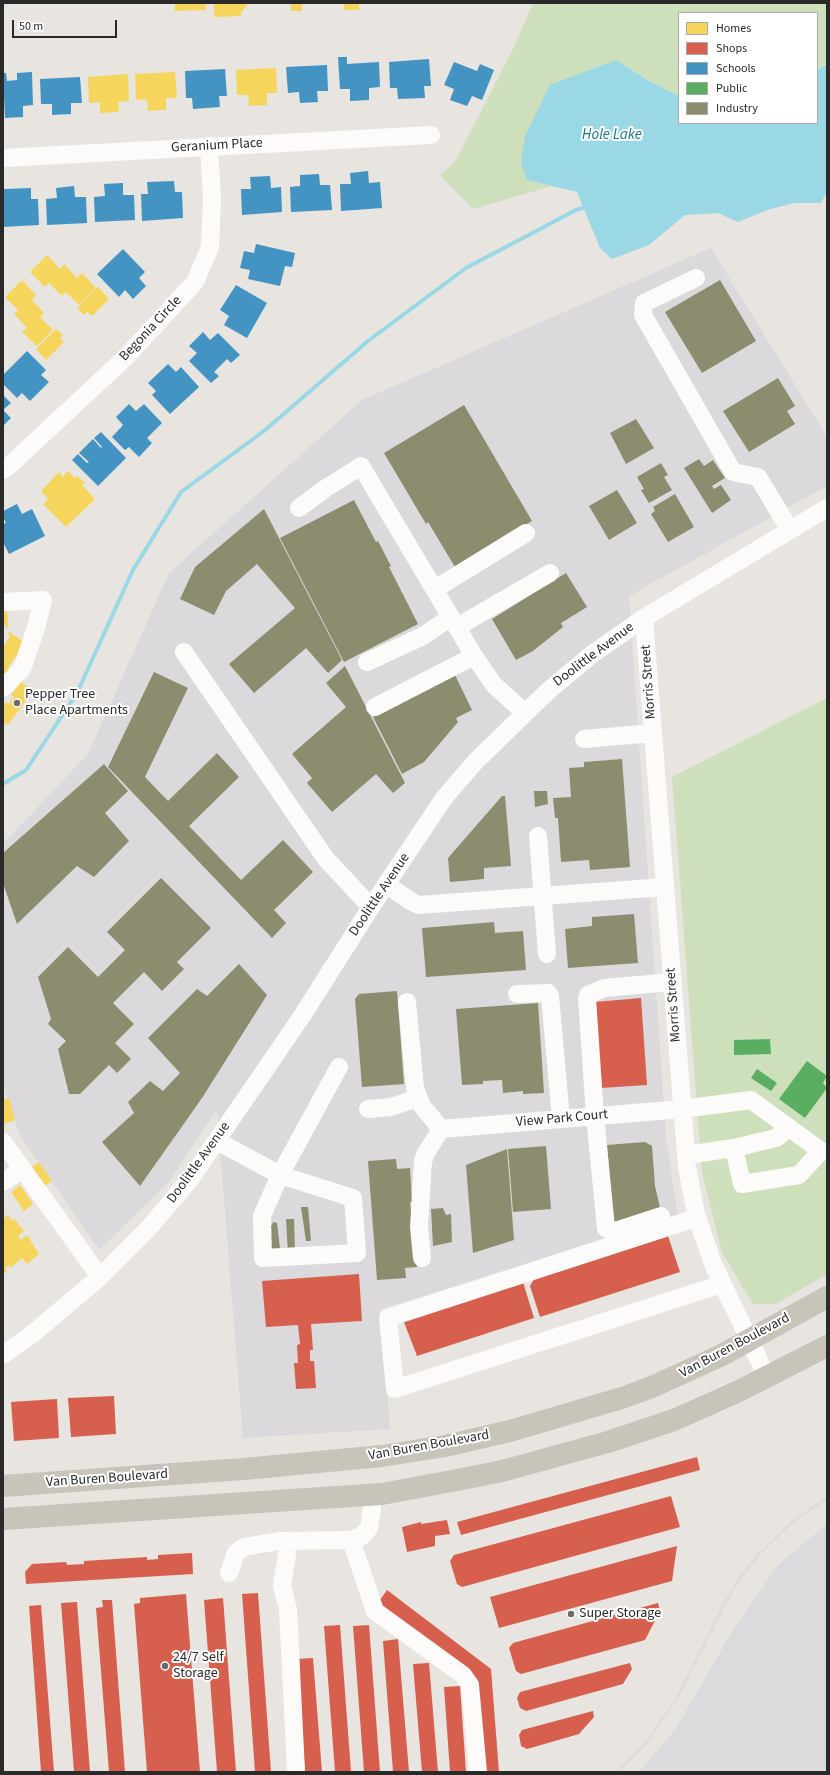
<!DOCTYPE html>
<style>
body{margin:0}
#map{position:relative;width:830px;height:1775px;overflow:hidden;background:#e8e4e0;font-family:"Source Sans 3",sans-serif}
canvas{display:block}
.frame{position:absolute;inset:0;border:4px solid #2a2a2a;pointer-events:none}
.legend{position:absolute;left:678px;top:12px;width:140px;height:112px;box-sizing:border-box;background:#fff;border:1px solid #aaa;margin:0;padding:5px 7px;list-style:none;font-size:12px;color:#2a2a2a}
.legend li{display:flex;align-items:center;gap:8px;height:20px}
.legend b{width:20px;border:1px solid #aaa}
.scale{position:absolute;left:12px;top:20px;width:105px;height:18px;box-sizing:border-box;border:2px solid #2a2a2a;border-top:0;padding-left:5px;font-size:12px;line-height:14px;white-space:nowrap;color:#2a2a2a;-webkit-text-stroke:3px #fff;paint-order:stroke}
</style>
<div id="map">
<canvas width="830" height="1775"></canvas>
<div class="frame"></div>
<ul class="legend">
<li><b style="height:11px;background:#f6d55c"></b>Homes</li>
<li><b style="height:11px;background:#d6604d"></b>Shops</li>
<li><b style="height:11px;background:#4393c3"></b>Schools</li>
<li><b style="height:11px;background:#5aae61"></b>Public</li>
<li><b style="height:11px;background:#8c8c6e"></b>Industry</li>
</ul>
<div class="scale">50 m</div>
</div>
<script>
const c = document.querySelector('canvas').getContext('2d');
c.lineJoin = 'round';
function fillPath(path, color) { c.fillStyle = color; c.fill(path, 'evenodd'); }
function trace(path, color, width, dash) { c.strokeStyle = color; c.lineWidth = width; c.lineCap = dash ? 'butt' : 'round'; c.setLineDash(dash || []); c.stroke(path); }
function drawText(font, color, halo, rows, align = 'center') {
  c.font = font + ' "Source Sans 3",sans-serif'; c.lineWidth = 4; c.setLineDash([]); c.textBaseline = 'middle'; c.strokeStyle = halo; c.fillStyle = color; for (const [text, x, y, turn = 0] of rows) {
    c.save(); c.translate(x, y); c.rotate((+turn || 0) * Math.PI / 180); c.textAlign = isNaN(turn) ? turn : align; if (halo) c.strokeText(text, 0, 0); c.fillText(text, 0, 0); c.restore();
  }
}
fillPath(new Path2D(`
 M711 248 827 437V486L629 596 666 1138 678 1218 380 1309 390 1429 243 1438 217 1110 168 1183 99 1250 19 1134 3 1084V844L88 754 169 573 362 400Z`), '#dbd9db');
fillPath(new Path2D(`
 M827 1524V1772H639L675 1730 733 1630 778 1565Z`), '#dbdbde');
fillPath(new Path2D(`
 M533 3H827V63L817 70V13H679V96L649 81 616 60 584 73 527 180 552 186 473 209 440 175 455 162 513 49Z
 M827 698V1274L776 1304H753L722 1253 702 1173 672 777Z`), '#cee0bb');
fillPath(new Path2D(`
 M616 60 649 81 679 96V123H817V70L827 64V192L821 203H794L767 210 738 222 718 213 685 215 649 245 612 259 600 248 577 192 527 180 521 163 525 136 550 85Z`), '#99d8e4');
fillPath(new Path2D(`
 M175 3H205L206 10 175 11Z
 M214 3H247V6L241 12V16L214 17Z
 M291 3H302V11H291Z
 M344 3H359V10H344Z
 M276 68 277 93H267V105L249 106 248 95H237L236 70Z
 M175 72 177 98H166V110L148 111 147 99 136 100 135 74Z
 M128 74 129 101 118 102 119 112 100 113V102L89 103 88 77Z
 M47 255 60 269 64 264 77 278 82 273 96 288 79 305 66 292 62 296 49 283 45 287 30 272Z
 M22 280 36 295 32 300 44 313 40 317 53 330 37 346 22 332 27 328 14 314 18 310 5 297Z
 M98 287 109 299 92 316 87 312 84 315 77 308Z
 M56 329 63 335 60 338 64 342 46 360 36 349Z
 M68 471 75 478 77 476 85 483 82 485 95 499 66 527 43 504 48 499 41 491 59 472 63 477Z
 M3 610H7L8 628H6V625H3Z
 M9 632 24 642 18 658 15 657 8 668 11 670 3 678V648L10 636 8 634Z
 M21 682 33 691 8 725 6 723 4 724 3 723V705L6 702 9 704 14 697 11 695Z
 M9 1098 15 1120 4 1124 3 1100Z
 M39 1162 52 1181 42 1188 29 1169Z
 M20 1185 33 1204 24 1211 11 1192Z
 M8 1215 12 1221 14 1219 24 1231 18 1236 21 1240 27 1235 39 1254 27 1264 22 1258 10 1268 9 1265 5 1268 7 1271 3 1274V1219Z`), '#f6d55c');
fillPath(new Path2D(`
 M641 998 647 1085 601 1088 595 1002Z
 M668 1236 680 1272 540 1317 530 1286 534 1279Z
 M359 1274 362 1321 311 1324 313 1350H310V1361H314L316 1388 296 1389 294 1363H298L297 1345 300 1344 298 1325 266 1327 262 1281Z
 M523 1282 534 1318 417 1356 402 1317Z
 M114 1396 116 1434 71 1437 68 1398Z
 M57 1399 59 1438 14 1441 11 1402Z
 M697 1457 700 1470 461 1535 457 1522Z
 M671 1496 680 1527 462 1587 457 1584 450 1561 454 1555Z
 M447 1520 450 1534 435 1536V1546L407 1552 402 1527 421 1522V1524Z
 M677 1546 672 1581 499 1628 490 1597Z
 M192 1553 193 1574 26 1584 25 1572 32 1564 66 1562 67 1565 84 1564V1561L147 1557V1560L158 1559V1555Z
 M387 1590 491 1669 499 1772H484L476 1678 378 1603Z
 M258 1593 271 1772H255L242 1594Z
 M186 1594 200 1772H147L134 1604 140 1603V1598Z
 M223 1598 236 1772H217L204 1600Z
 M102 1600H112L125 1772H109L96 1608 103 1607Z
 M77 1602 90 1772H74L61 1603Z
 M658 1603 660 1611 645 1640 521 1674 516 1671 509 1648 513 1643Z
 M41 1605 54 1772H41L29 1606Z
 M340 1625 351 1772H335L324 1626Z
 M369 1625 380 1772H364L353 1626Z
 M398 1639 409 1772H393L383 1641Z
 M313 1658 322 1772H305L296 1659Z
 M429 1663 438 1772H422L413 1664Z
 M630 1663 632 1669 623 1684 526 1711 520 1708 517 1698 520 1692Z
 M460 1686 466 1772H450L444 1687Z
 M593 1711 594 1717 579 1734 527 1749 521 1746 519 1735 522 1730Z`), '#d6604d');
fillPath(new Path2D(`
 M338 57H347V64L379 62 380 87 369 88V100L350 101V89H340Z
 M429 59 431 86H424L425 98 398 99 397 88H390L389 62Z
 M454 62 477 71 480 64 494 70 482 100 472 96 467 106 450 100 454 89 444 85Z
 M327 65 328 91H317L318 102 300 103 299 92 288 93 286 67Z
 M225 69 227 96H219L220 107 193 109 192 98H186L185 71Z
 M32 72 33 105 23 106V117L5 118 3 73H6L7 81 17 80V73Z
 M80 77 82 103H71V114L52 115V104H41L40 79Z
 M368 171 369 183 380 182 382 208 341 211 340 184H351L350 173Z
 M319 174 320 185H330L332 210 291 212 290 187 300 186V175Z
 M270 176 271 188 281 187 282 212 242 215 241 189H251L250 177Z
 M174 181 175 192H182L183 218 142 221 141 194H148L147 182Z
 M123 183V195H134L135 220 95 222 94 197 105 196 104 184Z
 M74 186 75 197H86L87 223 47 225 46 199 57 198 56 188Z
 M31 188V199H38L39 225 3 227 4 189Z
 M256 244 295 253 292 267 285 266 280 286 248 279 250 270 240 268 244 251 254 253Z
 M123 249 145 272 139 278 146 286 133 299 125 290 119 297 97 274Z
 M236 285 267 303 247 338 224 325 229 316 220 310Z
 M203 332 210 340 218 333 240 355 231 363 227 359 214 372 219 376 211 383 189 361 197 353 189 346Z
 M27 351 46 370 41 375 49 382 30 401 22 393 17 398 3 384V375Z
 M168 364 176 372 181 367 199 387 170 414 152 395 156 391 148 383Z
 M3 395 11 403 3 410 11 418 3 426Z
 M129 404 136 411 144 404 162 423 147 438 152 443 139 457 129 447 125 450 112 437 123 425 116 417Z
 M101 432 126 458 98 486 72 460 78 454 87 463 89 462 79 453 93 439 101 448 102 447 94 438Z
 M17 504 22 514 32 509 45 536 9 554 3 542V524L6 523 3 517V511Z`), '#4393c3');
fillPath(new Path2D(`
 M770 1039 771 1054 734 1055V1040Z
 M807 1061 827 1076 823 1083 827 1088 805 1118 779 1099Z
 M757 1069 777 1083 771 1091 751 1078Z`), '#5aae61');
fillPath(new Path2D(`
 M720 280 756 341 702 373 665 312Z
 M778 378 795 406 787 411 795 424 749 452 723 411Z
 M464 405 532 521 455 567 428 522 426 524 384 453Z
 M636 419 654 448 626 464 610 433Z
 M699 459 704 466 713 460 725 478 712 486 714 489 721 485 731 500 712 513 684 468Z
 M661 463 668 475 664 477 672 490 649 503 641 490 644 489 637 477Z
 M617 490 637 523 609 540 589 506Z
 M675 494 694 527 668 542 651 514 655 511 653 507Z
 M354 500 376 542 378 541 391 566 389 567 418 624 344 662 280 538Z
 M264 509 342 660 328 673 306 648 254 693 229 664 295 608 257 564 226 591 214 615 180 599 195 567Z
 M566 573 587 607 561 623 563 627 533 651 516 660 492 619Z
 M345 666 405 783 393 793 376 774 332 812 307 783 312 778 292 754 346 707 326 683Z
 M154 672 188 688 145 777 168 801 217 753 239 777 189 826 241 880 283 840 313 872 274 910 286 923 272 938 108 767Z
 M455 675 472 710 456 718 458 722 424 762 402 774 373 717Z
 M622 759 630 867 590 870 589 860 561 862 558 818H555L553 798 571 797 569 768 584 767V762Z
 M104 764 128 791 105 813 129 841 94 877 77 866 17 924 3 883V853Z
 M534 791H547L548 804 535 807Z
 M502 796H505L511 866 484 868V879L450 882 448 858Z
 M161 878 211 928 177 962 184 969 162 991 144 972 113 1003 134 1024 115 1043 131 1059 117 1073 109 1065 80 1094H69L58 1049 66 1041 48 1024 51 1019 38 977 68 947 98 977 125 950 107 932Z
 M634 914 638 963 568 968 565 929 592 926V917Z
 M494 922 495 933 523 931 526 970 426 977 422 928Z
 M239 964 267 995 202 1098 140 1186 102 1142 134 1113 128 1102 150 1081 163 1091 180 1073 148 1038 197 989 207 996Z
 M397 991 404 1084 362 1087 355 999 359 994Z
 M538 1003 544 1093 523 1094V1091L503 1093 502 1080 483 1081V1084L462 1085 456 1009Z
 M645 1142 652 1146 655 1186 661 1212 614 1227 607 1145Z
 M546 1146 551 1209 513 1212 508 1149Z
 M507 1149 514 1240 473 1253 466 1165Z
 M396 1159 397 1169 410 1168 412 1202H410L417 1267 405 1268 406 1278 377 1280 368 1161Z
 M301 1207H308L311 1241H306Z
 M443 1208 446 1215 451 1214 452 1242 433 1246 431 1209Z
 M286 1219H294L295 1253 288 1254Z
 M273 1222 277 1223 281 1257 268 1258 265 1225H272Z`), '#8c8c6e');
trace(new Path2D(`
 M3 784 26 770 77 693 133 570 181 492 264 431 368 341 466 268 578 209 588 207`), '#99d8e4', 4);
trace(new Path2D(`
 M3 158 431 135
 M696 278 644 303 643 315 733 472 758 477 790 530
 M3 470 10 465 126 357 195 282 210 247 212 200 209 146
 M299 508 326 488 361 466 474 656 494 685 525 713
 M435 589 526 533
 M3 602 43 600 36 628 22 669 3 688
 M644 618 687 1167 696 1214 713 1264 767 1377
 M457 627 550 573
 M184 652 326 859 371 907
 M367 662 423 636 451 617
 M375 707 474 656
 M584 739 653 733
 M538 836 547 954
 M387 885 412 902 419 905 665 887
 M517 994 548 993 550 996 561 1119
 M407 1002 415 1088 422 1106 441 1129
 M368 1109 391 1107 418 1098
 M441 1129 682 1109 751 1100 821 1151 799 1175 742 1184 734 1148 686 1155
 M217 1141 280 1175 339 1067
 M3 1142 100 1277
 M734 1148 776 1138 789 1128
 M280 1175 353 1198 357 1253 263 1258 262 1216Z
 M3 1182 22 1169
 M661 1216 615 1231H611L606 1228 595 1116 587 998 588 995 604 988 672 982
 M696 1218 388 1318 395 1389 722 1284
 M422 1258 419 1227 423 1161 426 1153 441 1129
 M3 1355 31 1335 100 1277 148 1229 191 1178 302 1016 371 907 444 798 475 762 548 691 591 655 644 618 827 508
 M351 1540 375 1611 463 1675 470 1685 478 1772
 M289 1541 282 1586 288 1609 296 1772
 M229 1573 236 1553 244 1547 279 1541 351 1540 362 1536 369 1528 372 1510V1494`), '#fcfbfa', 18);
trace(new Path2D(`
 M3 1486 244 1469 382 1456 445 1446 510 1431 625 1397 654 1386 722 1355 827 1297
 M3 1519 382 1494 457 1480 502 1471 608 1442 674 1420 739 1391 827 1346`), '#c8c4ba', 22);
trace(new Path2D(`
 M616 1772 644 1746 677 1698 725 1603 736 1584 757 1556 791 1523 827 1498`), '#deddde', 3);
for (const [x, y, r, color] of [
 [17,703,4,"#6c6b6a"],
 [571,1614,4,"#6c6b6a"],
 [165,1666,4,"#6c6b6a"]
]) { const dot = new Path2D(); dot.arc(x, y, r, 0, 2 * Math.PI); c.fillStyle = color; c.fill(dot); trace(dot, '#fff', 1.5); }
drawText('14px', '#2a2a2a', '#fff', [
 ["Geranium Place",217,146,-3],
 ["Begonia Circle",151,329,-47],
 ["Doolittle Avenue",594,655,-37],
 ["Morris Street",649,682,-94],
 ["Doolittle Avenue",380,895,-56],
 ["Morris Street",674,1005,-94],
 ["View Park Court",562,1119,-5],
 ["Doolittle Avenue",199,1163,-54],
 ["Van Buren Boulevard",735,1346,-28],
 ["Van Buren Boulevard",429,1446,-10],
 ["Van Buren Boulevard",107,1479,-4]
]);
drawText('14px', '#2a2a2a', '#fff', [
 ["Pepper Tree",25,695],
 ["Place Apartments",25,711],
 ["Super Storage",579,1614],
 ["24/7 Self",173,1658],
 ["Storage",173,1674]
], 'left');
drawText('italic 15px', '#177390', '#fff', [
 ["Hole Lake",612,136]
]);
</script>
